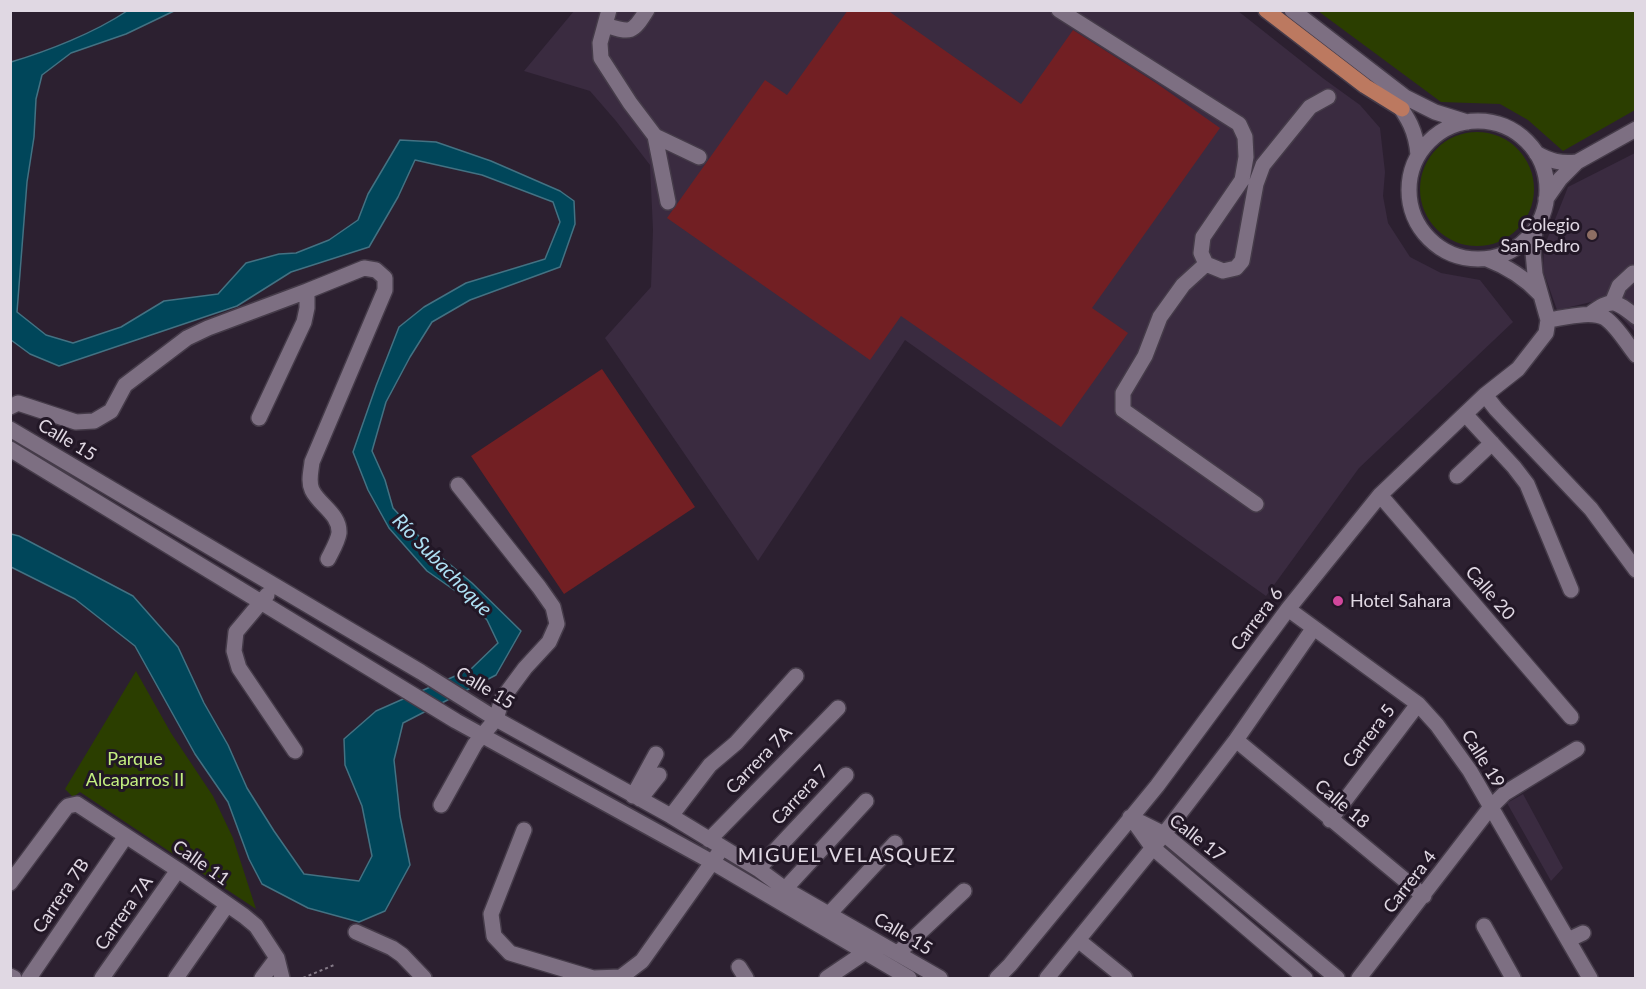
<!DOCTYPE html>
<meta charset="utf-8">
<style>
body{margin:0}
#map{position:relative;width:1646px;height:989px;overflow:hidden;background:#2c2030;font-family:Lato,sans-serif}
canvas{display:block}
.frame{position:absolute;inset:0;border:12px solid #e0d8e3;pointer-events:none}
</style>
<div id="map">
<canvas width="1646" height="989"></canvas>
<div class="frame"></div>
</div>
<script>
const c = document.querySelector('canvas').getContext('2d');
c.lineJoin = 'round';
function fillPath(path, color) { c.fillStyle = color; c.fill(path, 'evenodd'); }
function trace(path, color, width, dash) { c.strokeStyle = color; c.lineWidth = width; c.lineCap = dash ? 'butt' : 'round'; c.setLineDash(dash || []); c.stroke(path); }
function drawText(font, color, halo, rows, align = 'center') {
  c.font = font + ' Lato,sans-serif'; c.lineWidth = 6; c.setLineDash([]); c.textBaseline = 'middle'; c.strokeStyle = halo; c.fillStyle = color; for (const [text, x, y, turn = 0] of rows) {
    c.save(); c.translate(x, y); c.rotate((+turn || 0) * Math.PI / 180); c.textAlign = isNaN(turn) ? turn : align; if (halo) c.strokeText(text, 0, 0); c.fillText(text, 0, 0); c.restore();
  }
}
fillPath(new Path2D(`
 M574 11H1238L1324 79 1360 105 1380 128 1385 172 1383 196 1388 223 1410 257 1441 273 1480 280 1513 322 1359 468 1266 596 905 340 758 561 605 338 651 287 653 230 650 165 616 121 590 91 524 71Z
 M1635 153V332L1604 299 1557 310 1543 270 1544 247 1568 187Z
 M1523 794 1563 868 1551 881 1507 803Z`), '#3a2b40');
fillPath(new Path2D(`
 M1318 11H1635V110L1563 151 1528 120 1500 104 1441 102Z
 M1420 189a57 57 0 1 1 114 0a57 57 0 1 1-114 0Z
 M136 671 171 733 213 796 233 838 256 909 80 792 73 797 65 789Z`), '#2b3e00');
const water = new Path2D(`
 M127 11H174L126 34 71 53 42 75 36 99 34 137 27 182 17 312 46 335 73 343 121 327 164 301 218 294 246 263 279 254 296 253 329 240 358 220 368 194 400 140 436 142 491 161 560 191 574 201 575 224 560 267 470 300 432 322 410 357 386 402 372 451 385 480 393 508 427 545 472 583 521 631 496 675 403 723 394 760 400 816 410 865 385 911 359 922 308 908 262 884 249 859 228 802 195 754 135 646 75 599 11 567V534L19 536 133 596 178 647 204 703 228 745 247 788 274 831 304 874 359 881 372 856 362 806 345 765 344 739 376 711 471 669 498 643 487 620 467 599 427 571 389 528 368 490 353 452 376 386 399 327 424 307 466 283 545 259 560 222 553 202 482 175 415 160 398 197 369 247 291 272 237 306 59 366 30 354 11 340V62C48 51 94 33 127 11Z`);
fillPath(water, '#00465a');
trace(water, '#437283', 1.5);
fillPath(new Path2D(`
 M848 10H887L1021 104 1073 30 1156 83 1220 128 1092 308 1128 333 1061 427 901 316 870 360 667 218 765 80 787 95Z
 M602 369 695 507 564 594 471 456Z`), '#721f23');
const minor = new Path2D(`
 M609 10 600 43 601 58 630 103 655 136
 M1059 10 1239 124 1245 137 1246 157 1242 180 1203 237 1201 253 1206 264 1223 271 1236 268 1242 261 1256 184 1263 165 1310 107 1328 97
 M1292 10 1405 97 1435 112 1467 122
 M605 25C631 33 632 34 647 10
 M1394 98C1408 118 1416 130 1418 155
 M1409 190a69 69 0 1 1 138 0a69 69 0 1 1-138 0Z
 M1536 153C1550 161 1561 164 1577 162
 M1546 199 1560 179 1577 162 1636 129
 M668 202 655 136 699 157
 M1487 259C1508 267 1524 277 1540 294
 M1206 264 1183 285 1160 317 1145 356 1123 393V410L1256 504
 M307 291 364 268 376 270 385 278V290L312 462C311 472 308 481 312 490 319 505 340 514 339 533 338 541 332 551 328 559
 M1612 303 1619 286 1633 273
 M1590 314C1612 298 1615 300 1636 317
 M1548 320C1563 318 1591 310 1605 318 1617 326 1627 344 1636 355
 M1485 395 1496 409 1591 509 1636 570
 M10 407 18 403 76 422 94 421 111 411 125 385 187 338 208 328 307 291V308L304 322 259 418
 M1465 414 1514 467 1527 484 1571 590
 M10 429 421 672 496 719 671 816 758 869 785 889 940 978
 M10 449 456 721 712 862 909 978
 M1457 476 1492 443
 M1380 495 1571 717
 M267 595 236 632 234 651 239 668 295 751
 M1288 609 1418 704 1437 725 1470 771 1590 978
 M1236 740 1424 896
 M633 796 656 754
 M640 799 659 775
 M441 805 475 744 496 719 502 699 525 668 549 642 557 624 553 607 539 587 458 485
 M671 816 710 765 736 743 796 676
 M1130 817 1164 834 1337 978
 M1132 819 1152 847 1305 978
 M1330 820 1418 704
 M524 830 491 914 494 936 510 953 593 978 621 977 642 961 718 854
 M709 840 838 708
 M758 869 846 775
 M10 883 65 809 68 806 77 804 178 870 244 916 256 926 277 958 282 978
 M785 889 866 801
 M830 913 895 843
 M1484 926 1513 978
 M356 932 392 948 402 955 424 978
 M1078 940 1125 978
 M1568 940 1583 933
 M898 953 964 891
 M739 967 746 978
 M10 976 14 978
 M29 978 126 836
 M102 978 178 870
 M176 978 227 905
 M262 978 277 958
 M827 978 864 953
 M997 978 1010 965 1157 786 1288 609 1380 495 1485 395 1518 369 1546 333 1548 320 1535 274 1533 252 1535 229
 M1047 978 1164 834 1236 740 1313 629
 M1359 978 1490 808 1505 793 1577 749`);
const major = new Path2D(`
 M1266 10 1365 86 1402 109`);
trace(minor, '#453b49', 18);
trace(major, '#453b49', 18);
trace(new Path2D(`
 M303 978 334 965`), '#847a87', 2, [3, 3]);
trace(minor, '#7d6f82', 15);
trace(major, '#bc7960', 15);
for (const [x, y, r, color] of [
 [1592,235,6,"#8d6e63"],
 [1338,601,6,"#d1479c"]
]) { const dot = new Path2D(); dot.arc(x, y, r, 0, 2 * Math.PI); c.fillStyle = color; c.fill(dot); trace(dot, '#221726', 2); }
drawText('18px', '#e0d8e3', '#221726', [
 ["Colegio",1580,225],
 ["San Pedro",1580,246],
 ["Hotel Sahara",1350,601,"left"]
], 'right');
drawText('18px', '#e0d8e3', '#221726', [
 ["Calle 15",67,440,31],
 ["Calle 20",1490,593,49],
 ["Carrera 6",1257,619,-53],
 ["Calle 15",485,688,31],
 ["Carrera 5",1369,736,-53],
 ["Calle 19",1483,759,58],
 ["Carrera 7A",759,760,-46],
 ["Carrera 7",800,795,-47],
 ["Calle 18",1342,804,40],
 ["Calle 17",1197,838,38],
 ["Calle 11",201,863,35],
 ["Carrera 4",1410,882,-52],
 ["Carrera 7B",61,896,-56],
 ["Carrera 7A",124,913,-55],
 ["Calle 15",903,934,31]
]);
drawText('18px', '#c4ef80', '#221726', [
 ["Parque",135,759],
 ["Alcaparros II",135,780]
]);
drawText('italic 20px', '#aee0f4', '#221726', [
 ["Río Subachoque",442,565,46]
]);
c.letterSpacing = '1.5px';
drawText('20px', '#e0d8e3', '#221726', [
 ["MIGUEL VELASQUEZ",847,856]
]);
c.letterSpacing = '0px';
</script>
